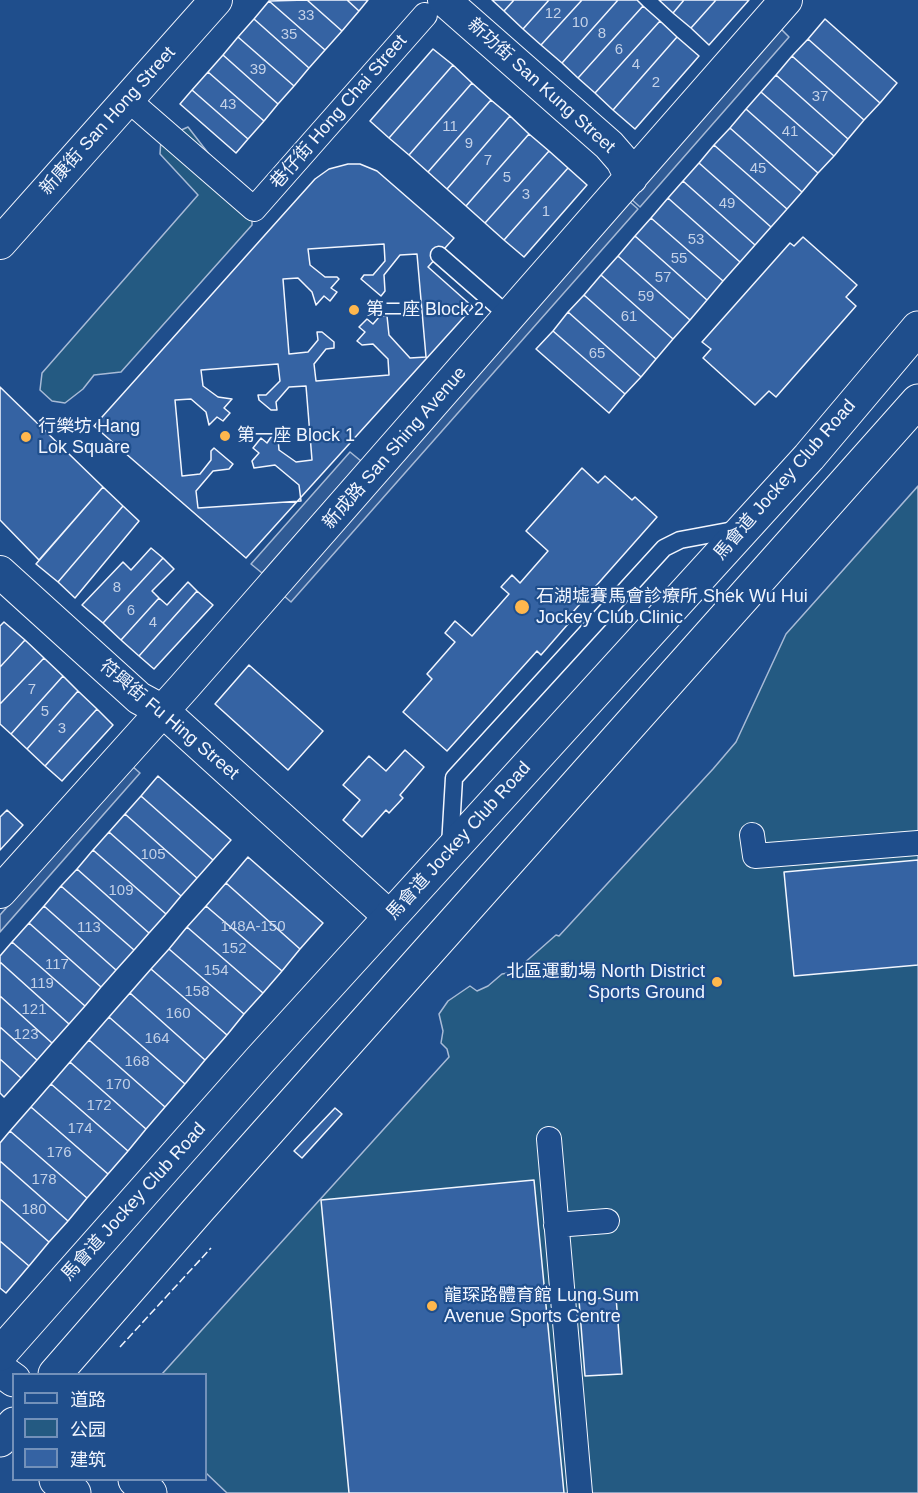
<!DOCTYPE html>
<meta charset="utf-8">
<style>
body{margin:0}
#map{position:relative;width:918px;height:1493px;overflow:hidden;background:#1f4e8c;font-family:Arial,"Noto Sans SC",sans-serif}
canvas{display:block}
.legend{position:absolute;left:12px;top:1373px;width:195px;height:108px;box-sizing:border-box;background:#1f4e8c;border:2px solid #7391ba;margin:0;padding:8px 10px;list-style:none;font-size:18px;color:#f2f6ff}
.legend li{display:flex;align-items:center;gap:12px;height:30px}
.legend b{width:30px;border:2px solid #7391ba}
</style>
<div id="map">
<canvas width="918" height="1493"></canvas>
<ul class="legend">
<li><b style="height:8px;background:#1f4e8c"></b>道路</li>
<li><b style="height:16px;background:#245a82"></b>公园</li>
<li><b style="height:16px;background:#3563a3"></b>建筑</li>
</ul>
</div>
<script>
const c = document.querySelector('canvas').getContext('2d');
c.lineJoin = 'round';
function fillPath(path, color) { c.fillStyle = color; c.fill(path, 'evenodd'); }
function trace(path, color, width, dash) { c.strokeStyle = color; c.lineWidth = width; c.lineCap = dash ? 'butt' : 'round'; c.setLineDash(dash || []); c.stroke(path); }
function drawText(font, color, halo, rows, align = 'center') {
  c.font = font + ' Arial,"Noto Sans SC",sans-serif'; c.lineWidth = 4.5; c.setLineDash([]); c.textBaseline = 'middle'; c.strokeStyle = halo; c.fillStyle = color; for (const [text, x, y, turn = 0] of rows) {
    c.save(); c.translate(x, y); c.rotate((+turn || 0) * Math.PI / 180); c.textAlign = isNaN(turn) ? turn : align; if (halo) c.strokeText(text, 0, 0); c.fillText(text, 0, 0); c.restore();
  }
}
const green = new Path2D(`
 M188 127 212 158 252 194V225L121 372 94 375 83 389 65 403 52 401 40 390 42 373 198 195 160 154 161 139Z
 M918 486V1493H227L206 1473V1374H162L449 1057 447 1049 441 1043 443 1031 439 1014 448 1001 470 986 477 991 488 986 502 974 514 972 556 935 559 936 713 769 736 742 786 634Z`);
fillPath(green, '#245a82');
trace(green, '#a8bbd7', 1.5);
const parking = new Path2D(`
 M780 28 789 37 640 207 630 198Z
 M630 202 638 209 291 602 283 595Z
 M350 452 361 461 262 573 251 564Z
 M132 766 140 773 0 932V915Z`);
fillPath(parking, '#305b95');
trace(parking, '#a8bbd7', 1.5);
const building = new Path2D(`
 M307 0 342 31 325 50 269 1Z
 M307 0H347L359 11 342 31Z
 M347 0H368L359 11Z
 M492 0H514L504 11Z
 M514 0H549L523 29 504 11Z
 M549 0H582L541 45 523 29Z
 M582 0H618L562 63 541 45Z
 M618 0H637L643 6 578 78 562 63Z
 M659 0H684L673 13Z
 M684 0H716L691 28 673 13Z
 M716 0H749L709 45 691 28Z
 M269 1 325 50 309 68 254 19Z
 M643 6 660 21 595 93 578 78Z
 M254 19 309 68 294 86 238 37Z
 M825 19 897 83 880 103 808 39Z
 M660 21 677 37 613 110 595 93Z
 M238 37 294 86 278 104 223 55Z
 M677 37 699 56 635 129 613 110Z
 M808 39 880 103 864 120 792 56Z
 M433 49 453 65 389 138 370 121Z
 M223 55 278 104 264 121 208 72Z
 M792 56 864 120 848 139 776 75Z
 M453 65 472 83 409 155 389 138Z
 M208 72 264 121 248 139 192 90Z
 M776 75 848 139 834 156 761 92Z
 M472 83 491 100 428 172 409 155Z
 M192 90 248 139 236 153 180 104Z
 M761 92 834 156 818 173 746 109Z
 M491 100 510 116 447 189 428 172Z
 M746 109 818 173 802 192 730 128Z
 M510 116 529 134 466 206 447 189Z
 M730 128 802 192 787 209 714 145Z
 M529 134 549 151 485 223 466 206Z
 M714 145 787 209 771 227 699 163Z
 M549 151 568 168 504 240 485 223Z
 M699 163 771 227 755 245 683 181Z
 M348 164H360L377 171 454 238 428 267 473 307 246 558 94 426 315 179 329 169Z
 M568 168 587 185 524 257 504 240Z
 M683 181 755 245 740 262 668 198Z
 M668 198 740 262 723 281 651 218Z
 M651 218 723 281 707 300 635 236Z
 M635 236 707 300 690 320 618 256Z
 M803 237 857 285 846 297 856 306 776 397 769 391 755 405 703 358 711 349 702 342 790 243 794 246Z
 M384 244 385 261 373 275H364L361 279 381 296 385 291 384 275 400 255 417 254 426 357 410 358 389 335 387 316H380L373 324 367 319 359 327 365 332 357 341 362 345 373 344 388 359 389 375 316 381 314 364 326 349 334 348V342L322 332H317L318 340 308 352 289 354 283 279 298 278 312 292 316 305 324 296 330 301 337 292 331 288 339 279 337 277H325L310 265 308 249Z
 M618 256 690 320 673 339 601 275Z
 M601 275 673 339 656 359 584 295Z
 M584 295 656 359 641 377 568 312Z
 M568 312 641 377 625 394 553 331Z
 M553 331 625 394 609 413 536 349Z
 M278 364 280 381 266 395H258L259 400 271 410H277L276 402 289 387 306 386 312 460 296 462 279 450 278 438 273 434 267 443 261 438 253 448 259 453 252 461 254 468 275 465 299 485 301 501 198 508 196 491 213 471 229 469 233 464 214 448 211 451V460L200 474 182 476 175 400 191 399 206 412 209 425 217 417 223 421 230 413 224 408 232 399 218 397 203 386 201 370Z
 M0 387 103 487 39 560 0 520Z
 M582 468 598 483 605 476 632 500 635 497 657 517 572 613 575 616 541 655 537 651 447 751 403 712 432 679 427 674 455 642 445 633 455 621 472 636 509 594 501 587 512 575 520 583 548 551 526 531Z
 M103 487 123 506 58 582 36 564Z
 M123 506 139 521 75 598 58 582Z
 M151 548 163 558 103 623 82 605 123 562 131 570Z
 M163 558 174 569 152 591 159 598 121 640 103 623Z
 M188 582 197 591 139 656 121 640 159 598 167 605Z
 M197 591 213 605 154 669 139 656Z
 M4 622 25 640 0 667V626Z
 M25 640 44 658 0 704V667Z
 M44 658 63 676 11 734 0 724V704Z
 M249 665 323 731 288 770 215 704Z
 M63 676 78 691 27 749 11 734Z
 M78 691 97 709 45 766 27 749Z
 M97 709 113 725 62 781 45 766Z
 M405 750 424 767 400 795 403 798 389 813 386 810 362 837 343 820 360 800 343 785 369 756 386 771Z
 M158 776 231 840 213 860 141 796Z
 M141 796 213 860 197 878 125 814Z
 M7 810 23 825 0 850V817Z
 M125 814 197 878 181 896 109 832Z
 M109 832 181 896 166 914 93 850Z
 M93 850 166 914 149 933 77 869Z
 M248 857 323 923 300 949 226 883Z
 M918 860V965L794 976 784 872Z
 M77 869 149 933 134 950 61 886Z
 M226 883 300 949 282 971 206 906Z
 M61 886 134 950 116 970 44 906Z
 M44 906 116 970 101 987 29 923Z
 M206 906 282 971 263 993 187 927Z
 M29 923 101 987 85 1006 12 942Z
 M187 927 263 993 244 1014 169 949Z
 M12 942 85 1006 69 1024 0 962V956Z
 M169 949 244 1014 227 1035 151 969Z
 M0 962 69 1024 52 1043 0 996Z
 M151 969 227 1035 205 1060 130 993Z
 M130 993 205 1060 185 1084 109 1017Z
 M0 996 52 1043 37 1060 0 1027Z
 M109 1017 185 1084 165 1107 89 1040Z
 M0 1027 37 1060 21 1078 0 1059Z
 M89 1040 165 1107 146 1129 70 1062Z
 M0 1059 21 1078 4 1097 0 1093Z
 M70 1062 146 1129 128 1151 51 1084Z
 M51 1084 128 1151 108 1174 31 1107Z
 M31 1107 108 1174 87 1198 10 1131Z
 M335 1108 342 1114 302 1158 294 1151Z
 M10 1131 87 1198 68 1221 0 1161V1143Z
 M0 1161 68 1221 49 1242 0 1199Z
 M534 1180 564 1493H349L321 1200Z
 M0 1199 49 1242 29 1266 0 1241Z
 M0 1241 29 1266 6 1293 0 1288Z
 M616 1297 622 1374 585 1376 579 1300Z`);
fillPath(building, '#3563a3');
trace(building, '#f2f6ff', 1.5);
const service = new Path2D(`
 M439 255 510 317
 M450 846 454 778 664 548 680 540 739 529`);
const pedestrian = new Path2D(`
 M140 110 254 209 425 15
 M752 835 755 856 918 843
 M549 1139 580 1493
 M556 1225 607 1221`);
const minor = new Path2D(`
 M444 0 609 145 622 160 631 178
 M0 243 216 0
 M0 572 139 698 163 711 390 917
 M0 892 184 687 786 0`);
const tertiary = new Path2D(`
 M0 1370 14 1380
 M56 1480 74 1493
 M135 1480 150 1493`);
const secondary = new Path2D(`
 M0 1354 261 1059 809 457 918 328
 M55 1374 199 1209 918 401
 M0 1440 14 1424`);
trace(service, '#f2f6ff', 19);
trace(pedestrian, '#f2f6ff', 26);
trace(minor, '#f2f6ff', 34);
trace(tertiary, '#f2f6ff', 35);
trace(secondary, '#f2f6ff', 35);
trace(service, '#1f4e8c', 16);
trace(pedestrian, '#1f4e8c', 24);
trace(minor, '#1f4e8c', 32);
trace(tertiary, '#1f4e8c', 33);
trace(secondary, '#1f4e8c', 33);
trace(new Path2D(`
 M120 1347 211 1248`), '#f2f6ff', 1.5, [8, 3]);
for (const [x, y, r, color] of [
 [354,310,6,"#ffb74d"],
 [225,436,6,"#ffb74d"],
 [26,437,6,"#ffb74d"],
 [522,607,8,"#ffb74d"],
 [717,982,6,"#ffb74d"],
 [432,1306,6,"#ffb74d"]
]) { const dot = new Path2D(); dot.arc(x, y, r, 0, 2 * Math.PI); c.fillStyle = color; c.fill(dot); trace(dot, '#1f4e8c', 2); }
drawText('15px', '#c3d1e8', null, [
 ["12",553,14],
 ["33",306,16],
 ["10",580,23],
 ["8",602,34],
 ["35",289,35],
 ["6",619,50],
 ["4",636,65],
 ["39",258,70],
 ["2",656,83],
 ["37",820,97],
 ["43",228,105],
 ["11",450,127],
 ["41",790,132],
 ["9",469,144],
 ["7",488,161],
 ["45",758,169],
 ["5",507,178],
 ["3",526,195],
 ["49",727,204],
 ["1",546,212],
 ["53",696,240],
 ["55",679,259],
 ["57",663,278],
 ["59",646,297],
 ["61",629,317],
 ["65",597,354],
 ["8",117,588],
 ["6",131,611],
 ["4",153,623],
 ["7",32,690],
 ["5",45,712],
 ["3",62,729],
 ["105",153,855],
 ["109",121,891],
 ["148A-150",253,927],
 ["113",89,928],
 ["152",234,949],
 ["117",57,965],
 ["154",216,971],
 ["119",42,984],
 ["158",197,992],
 ["121",34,1010],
 ["160",178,1014],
 ["123",26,1035],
 ["164",157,1039],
 ["168",137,1062],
 ["170",118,1085],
 ["172",99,1106],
 ["174",80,1129],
 ["176",59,1153],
 ["178",44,1180],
 ["180",34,1210]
]);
drawText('18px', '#f2f6ff', '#1f4e8c', [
 ["新功街 San Kung Street",541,86,42],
 ["巷仔街 Hong Chai Street",339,112,-49],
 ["新康街 San Hong Street",108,121,-48],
 ["新成路 San Shing Avenue",395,448,-49],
 ["馬會道 Jockey Club Road",785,480,-49],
 ["符興街 Fu Hing Street",169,720,40],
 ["馬會道 Jockey Club Road",459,841,-48],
 ["馬會道 Jockey Club Road",134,1202,-48]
]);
drawText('18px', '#f2f6ff', '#1f4e8c', [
 ["第二座 Block 2",366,310],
 ["行樂坊 Hang",38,427],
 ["Lok Square",38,448],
 ["第一座 Block 1",237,436],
 ["石湖墟賽馬會診療所 Shek Wu Hui",536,597],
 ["Jockey Club Clinic",536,618],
 ["北區運動場 North District",705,972,"right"],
 ["Sports Ground",705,993,"right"],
 ["龍琛路體育館 Lung Sum",444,1296],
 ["Avenue Sports Centre",444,1317]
], 'left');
</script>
